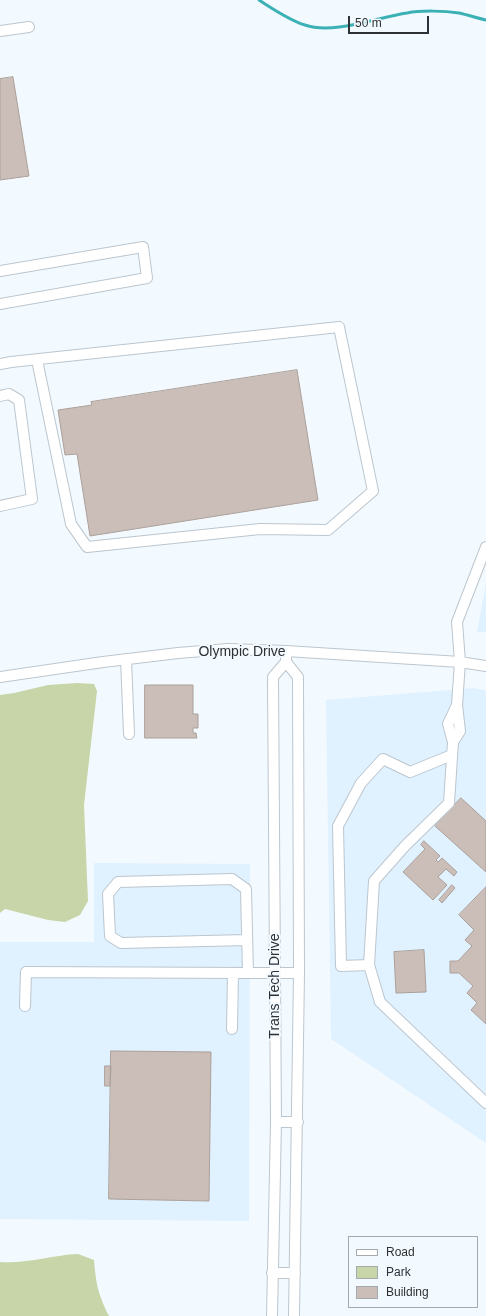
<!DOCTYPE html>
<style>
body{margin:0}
#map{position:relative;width:486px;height:1316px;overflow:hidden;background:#f3faff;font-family:Helvetica,sans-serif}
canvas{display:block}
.legend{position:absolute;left:348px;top:1236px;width:130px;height:72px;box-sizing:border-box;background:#f3faff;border:1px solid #a4aaae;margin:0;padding:5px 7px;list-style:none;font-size:12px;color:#2d3134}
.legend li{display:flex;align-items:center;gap:8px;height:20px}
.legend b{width:20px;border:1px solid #a4aaae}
.scale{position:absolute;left:348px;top:16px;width:81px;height:18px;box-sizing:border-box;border:2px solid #2d3134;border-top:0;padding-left:5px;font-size:12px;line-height:14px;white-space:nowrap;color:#2d3134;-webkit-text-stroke:3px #f3faff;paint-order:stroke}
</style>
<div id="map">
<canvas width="486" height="1316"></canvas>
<ul class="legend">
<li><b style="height:5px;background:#fff"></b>Road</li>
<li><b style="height:11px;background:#c7d5a9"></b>Park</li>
<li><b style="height:11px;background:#cbbeb8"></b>Building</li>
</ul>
<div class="scale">50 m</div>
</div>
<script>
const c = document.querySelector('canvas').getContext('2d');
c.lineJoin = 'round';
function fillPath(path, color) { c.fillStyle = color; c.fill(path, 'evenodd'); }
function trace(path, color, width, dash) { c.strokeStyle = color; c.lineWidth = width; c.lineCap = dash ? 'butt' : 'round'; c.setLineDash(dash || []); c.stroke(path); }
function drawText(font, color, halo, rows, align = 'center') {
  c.font = font + ' Helvetica,sans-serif'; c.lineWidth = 4; c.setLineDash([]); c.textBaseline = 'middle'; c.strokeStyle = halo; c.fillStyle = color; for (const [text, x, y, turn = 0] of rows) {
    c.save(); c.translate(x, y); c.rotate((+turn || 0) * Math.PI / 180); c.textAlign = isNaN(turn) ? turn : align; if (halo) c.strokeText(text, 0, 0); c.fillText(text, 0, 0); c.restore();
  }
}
fillPath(new Path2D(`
 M486 583V632H477Z
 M474 688 486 691V1143L331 1039 326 700Z
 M94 863 250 864 249 1221 0 1219V942H94Z`), '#e0f1ff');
fillPath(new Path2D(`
 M77 683 94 684 97 691 84 805 88 901 80 915 65 922 48 920 5 909 0 913V695L14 693 48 685Z
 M78 1254 94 1260C96 1284 98 1294 109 1316H0V1262C27 1264 52 1255 78 1254Z`), '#c7d5a9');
trace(new Path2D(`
 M259 0C273 9 289 20 305 25 333 35 378 17 407 13 422 10 445 11 459 13 468 15 477 18 486 20`), '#3cb1b5', 3);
const building = new Path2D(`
 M13 77 29 176 0 180V79Z
 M297 370 318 500 90 536 77 454 65 455 58 410 92 405 91 402Z
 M145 685H193V714H198V728H193V733H196L197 738H145Z
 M461 798 486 821V872L435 826Z
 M424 841 440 856 436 860 438 862 442 858 457 872 454 876 446 869 438 877 447 885 433 900 403 872 425 849 421 845Z
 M452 885 455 888 442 903 439 900Z
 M486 887V1024L471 1010 477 1003 467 993 473 986 459 973H450V961H458L472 946 465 940 474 930 459 915Z
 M424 950 426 992 396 993 394 952Z
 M111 1051 211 1052 209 1201 109 1199Z
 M105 1066H111L110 1086H105Z`);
fillPath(building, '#cbbeb8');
trace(building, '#aca09a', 1);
const minor = new Path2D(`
 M0 31 29 27
 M0 271 143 247 147 278 0 304
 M0 364 11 362 339 327 373 491 328 530 260 529 87 547 71 524 37 360
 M0 396 9 394 19 400 32 499 0 506
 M286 651V662L298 677 299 973 294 1316
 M126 659 129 734
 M0 677 103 662 178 653 228 649 286 651 460 662 486 666
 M457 705 448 724 453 742 449 803 405 846 374 881 369 965 380 1002 486 1103
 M453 742 460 731 457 705 460 662 457 622 486 547
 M247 940 121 943 110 936 108 894 118 882 232 879 246 889 248 973H299
 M369 965 341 966 338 826 361 783 383 759 410 772 452 755
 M25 1006 26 972 248 973
 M232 1029 233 973
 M276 1122H298
 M272 1273H295
 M272 1316 276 1122 273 677 286 662`);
trace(minor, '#bcc6ce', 12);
trace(minor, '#fff', 10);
drawText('14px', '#2d3134', '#f3faff', [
 ["Olympic Drive",242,652],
 ["Trans Tech Drive",275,986,-90]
]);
</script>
